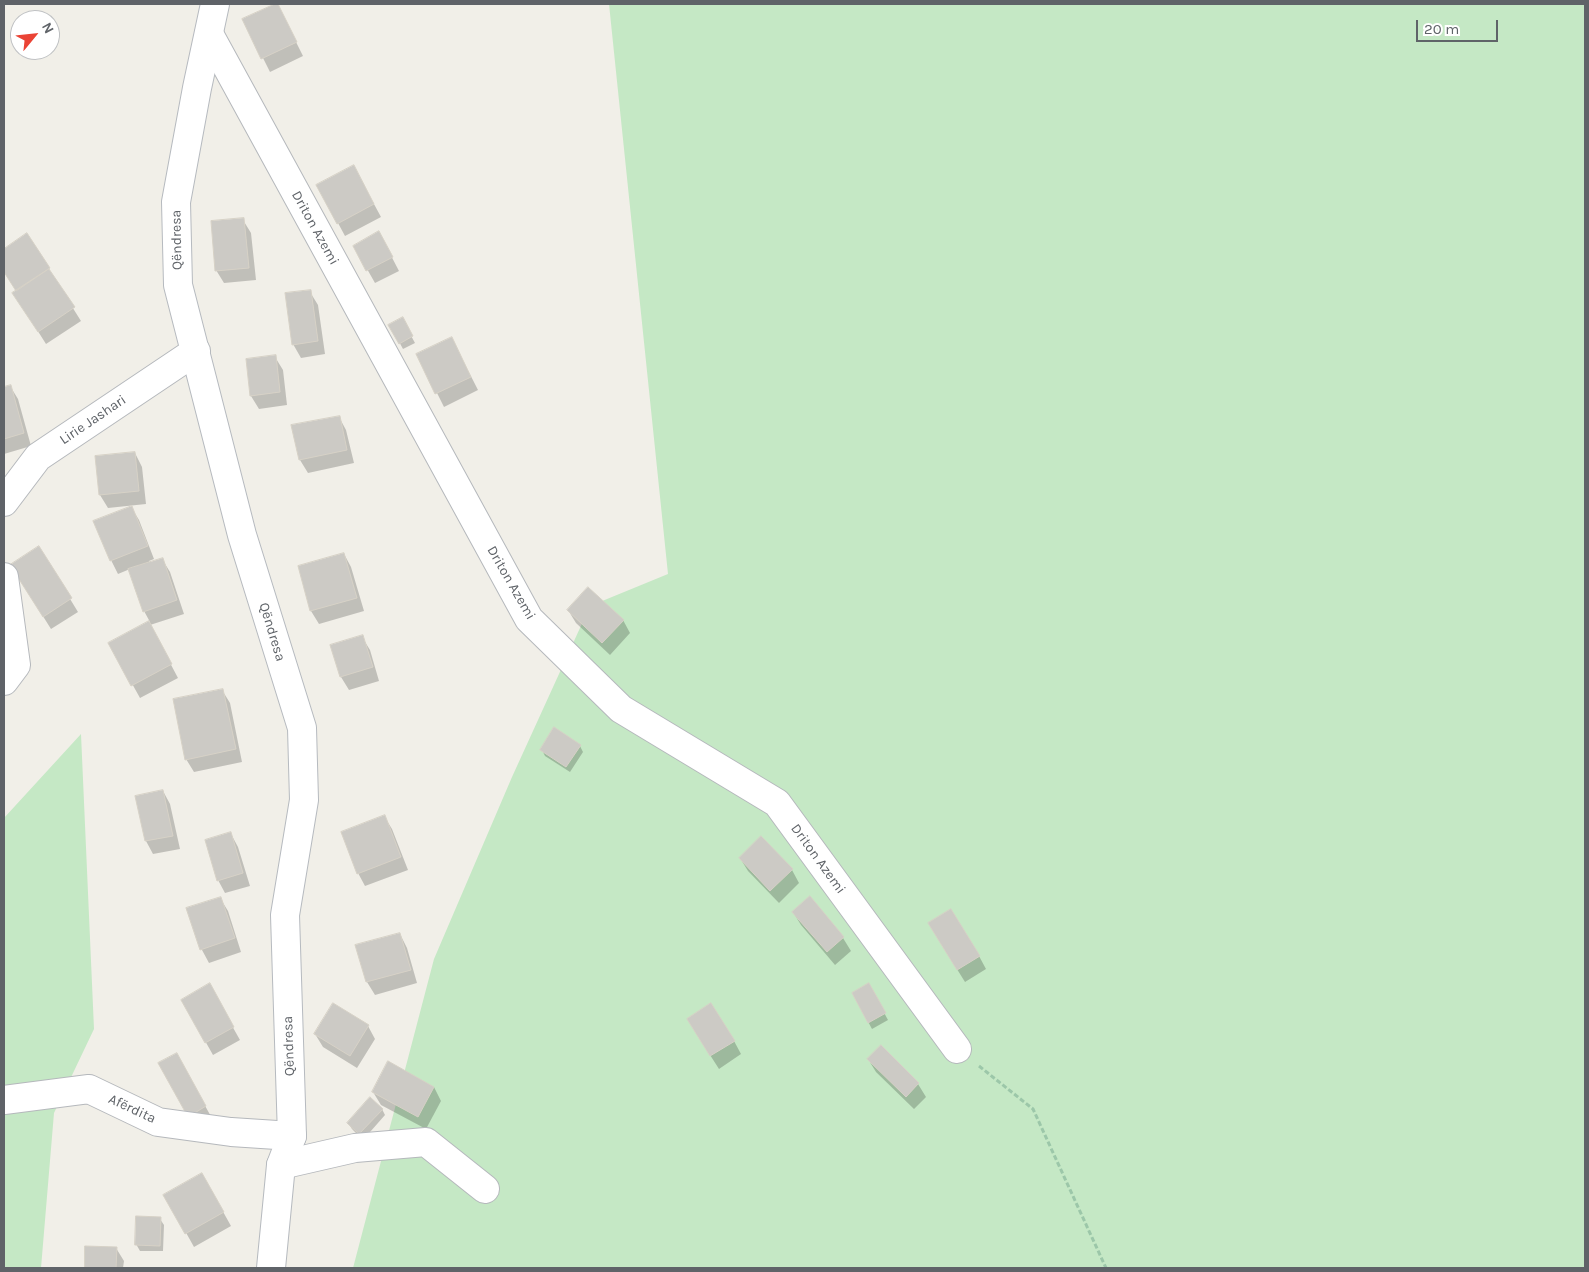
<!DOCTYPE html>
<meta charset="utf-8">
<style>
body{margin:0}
#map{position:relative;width:1589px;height:1272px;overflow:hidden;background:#f1efe8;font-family:Karla,sans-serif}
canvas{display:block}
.frame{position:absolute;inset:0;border:5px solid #5f6368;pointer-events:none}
.north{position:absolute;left:10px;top:10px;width:50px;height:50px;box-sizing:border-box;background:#fff;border:1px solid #bfc1c3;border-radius:50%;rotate:62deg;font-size:14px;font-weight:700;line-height:20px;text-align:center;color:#5f6368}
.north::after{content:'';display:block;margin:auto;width:18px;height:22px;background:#ea4335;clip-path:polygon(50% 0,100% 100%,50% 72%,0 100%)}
.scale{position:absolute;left:1416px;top:20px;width:82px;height:22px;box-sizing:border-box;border:2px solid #5f6368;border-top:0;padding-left:6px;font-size:15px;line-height:18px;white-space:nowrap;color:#5f6368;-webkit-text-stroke:4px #fff;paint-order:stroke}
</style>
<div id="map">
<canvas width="1589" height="1272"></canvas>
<div class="frame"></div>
<div class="north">N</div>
<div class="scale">20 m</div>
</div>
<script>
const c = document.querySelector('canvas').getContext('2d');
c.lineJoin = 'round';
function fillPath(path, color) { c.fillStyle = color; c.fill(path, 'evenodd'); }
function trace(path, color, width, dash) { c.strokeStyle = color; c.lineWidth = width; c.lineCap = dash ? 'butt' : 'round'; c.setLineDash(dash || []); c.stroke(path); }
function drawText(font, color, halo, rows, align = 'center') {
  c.font = font + ' Karla,sans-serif'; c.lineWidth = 4; c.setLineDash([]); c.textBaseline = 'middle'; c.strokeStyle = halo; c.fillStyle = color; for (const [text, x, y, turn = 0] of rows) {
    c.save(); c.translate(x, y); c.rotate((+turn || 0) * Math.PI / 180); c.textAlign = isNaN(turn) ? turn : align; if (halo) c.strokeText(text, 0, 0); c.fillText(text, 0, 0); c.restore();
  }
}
fillPath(new Path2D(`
 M609 4H1585V1268H353L434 959 512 777 590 606 668 574Z
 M81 734 94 1029 54 1113 41 1268H4V818Z`), '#c5e8c5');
fillPath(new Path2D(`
 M277 4 303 56 270 72 244 20Z
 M361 180 381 217 345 236 338 223Z
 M243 220 251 233 256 280 224 283 216 270Z
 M27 235 81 321 46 344 22 306 17 292 4 272V250Z
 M354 246H386L399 271 375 283Z
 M310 292 318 305 325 354 301 358 293 344Z
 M402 319 415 343 403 349 390 325Z
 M452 339 478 390 444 407 418 355Z
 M275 357 283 370 287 405 259 409 251 396Z
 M10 386 18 399 31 446 4 454V388Z
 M339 417 346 430 354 463 308 473 300 460Z
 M135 453 142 467 146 504 108 508 100 495Z
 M131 507 139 520 154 559 149 561 150 563 162 559 170 572 184 614 150 625 178 678 140 698 110 644 150 622 144 611 130 569 118 574 111 560Z
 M39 548 78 612 51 629 19 578Z
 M344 554 351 567 364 611 319 624 311 611Z
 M568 610 623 620 630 633 610 655 576 623Z
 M362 637 370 650 379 681 349 690 341 677 332 646Z
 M222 690 230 703 242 762 194 772 186 759Z
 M580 746 583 752 570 772 545 756 542 750Z
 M163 791 170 804 180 849 153 854 146 841 136 797Z
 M384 816 392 829 408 870 365 886 358 873Z
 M231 834 238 847 250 886 225 893 218 880Z
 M740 858 792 870 799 883 779 903 748 871Z
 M220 898 228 911 241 952 209 963 202 950 188 909Z
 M810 898 843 938 851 951 835 965 801 925 793 912Z
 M400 934 407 948 417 983 375 995 367 982Z
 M937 937 979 956 986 969 965 982Z
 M209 985 240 1040 213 1055 182 1000Z
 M869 985 888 1020 872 1029 853 994Z
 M368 1026 375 1039 357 1068 323 1047 315 1034Z
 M696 1033 734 1041 741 1054 719 1069Z
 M176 1054 213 1120 196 1129Z
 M868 1059 918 1084 926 1097 914 1109 876 1072Z
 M434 1087 441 1101 426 1129 381 1105 373 1092Z
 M382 1109 385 1115 363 1140 352 1129 348 1123Z
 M202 1174 231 1226 194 1247 165 1195Z
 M160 1219 164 1225 163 1251H140L136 1244Z
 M87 1247 116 1248 124 1261 123 1268H86Z`), '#0003');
const building = new Path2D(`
 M275 4H278L297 42 261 59 242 19Z
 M354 165 374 204 337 224 316 185Z
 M244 218 249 268 215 271 211 221Z
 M379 231 393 257 366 271 353 246Z
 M27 233 50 268 16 291 4 272V249Z
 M49 269 75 307 38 332 12 293Z
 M311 290 318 341 292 345 285 293Z
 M403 317 413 336 399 344 388 325Z
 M452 337 471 377 435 394 416 354Z
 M276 355 280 392 250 396 246 359Z
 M11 385 24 433 4 439V387Z
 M340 416 347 450 299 460 291 425Z
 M135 452 139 491 99 495 95 456Z
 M132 506 148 546 110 561 93 521Z
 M39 546 72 598 43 617 10 565Z
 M344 553 357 598 310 611 298 566Z
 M163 558 177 600 143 612 128 569Z
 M588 587 624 620 602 643 567 610Z
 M149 621 172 664 131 686 108 643Z
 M363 635 373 667 340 677 330 645Z
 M223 689 236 749 185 760 173 699Z
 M554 727 581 745 566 767 540 750Z
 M163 790 173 836 145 841 135 796Z
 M385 815 401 857 357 874 341 832Z
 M231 832 243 873 217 881 205 840Z
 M761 836 793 869 770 891 739 858Z
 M810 896 844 937 827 952 792 912Z
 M221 897 235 938 200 950 186 908Z
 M951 909 980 956 957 970 928 923Z
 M400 933 411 970 366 982 355 945Z
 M210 983 234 1027 205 1043 181 1000Z
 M869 983 886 1013 868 1023 852 993Z
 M333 1003 369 1025 350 1056 314 1034Z
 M711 1003 735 1041 710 1056 687 1019Z
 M881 1045 919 1083 906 1097 867 1059Z
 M177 1053 206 1106 188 1117 158 1063Z
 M388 1061 434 1087 418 1117 372 1092Z
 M370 1097 383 1109 359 1134 347 1123Z
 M202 1173 224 1212 185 1234 163 1195Z
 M136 1216 161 1217 160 1246 135 1245Z
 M85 1246 117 1247 116 1268H85Z`);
fillPath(building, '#cccac5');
trace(building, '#d6d1c6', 1);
const street = new Path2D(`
 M209 34 529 619 621 709 777 803 957 1049
 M4 502 38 457 196 351
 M4 577 16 665 4 681
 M4 1100 89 1089 158 1122 231 1132 292 1136
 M281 1165 355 1148 426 1142 485 1189`);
const secondary = new Path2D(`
 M215 4 197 88 176 202 178 285 242 535 302 728 304 800 285 915 292 1136 281 1165 271 1268`);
trace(street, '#b5b8bc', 30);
trace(secondary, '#b6babf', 30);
trace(new Path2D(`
 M979 1066 1033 1109 1106 1268`), '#9cc7a9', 3, [5, 2.5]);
trace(street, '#fff', 28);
trace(secondary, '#fff', 28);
drawText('14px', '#5f6368', '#fff', [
 ["Driton Azemi",315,228,61],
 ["Qëndresa",177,240,-91],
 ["Lirie Jashari",93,420,-34],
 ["Driton Azemi",511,583,60],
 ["Qëndresa",272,632,73],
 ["Driton Azemi",818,859,54],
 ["Qëndresa",289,1046,-92],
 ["Afërdita",132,1109,25]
]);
</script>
